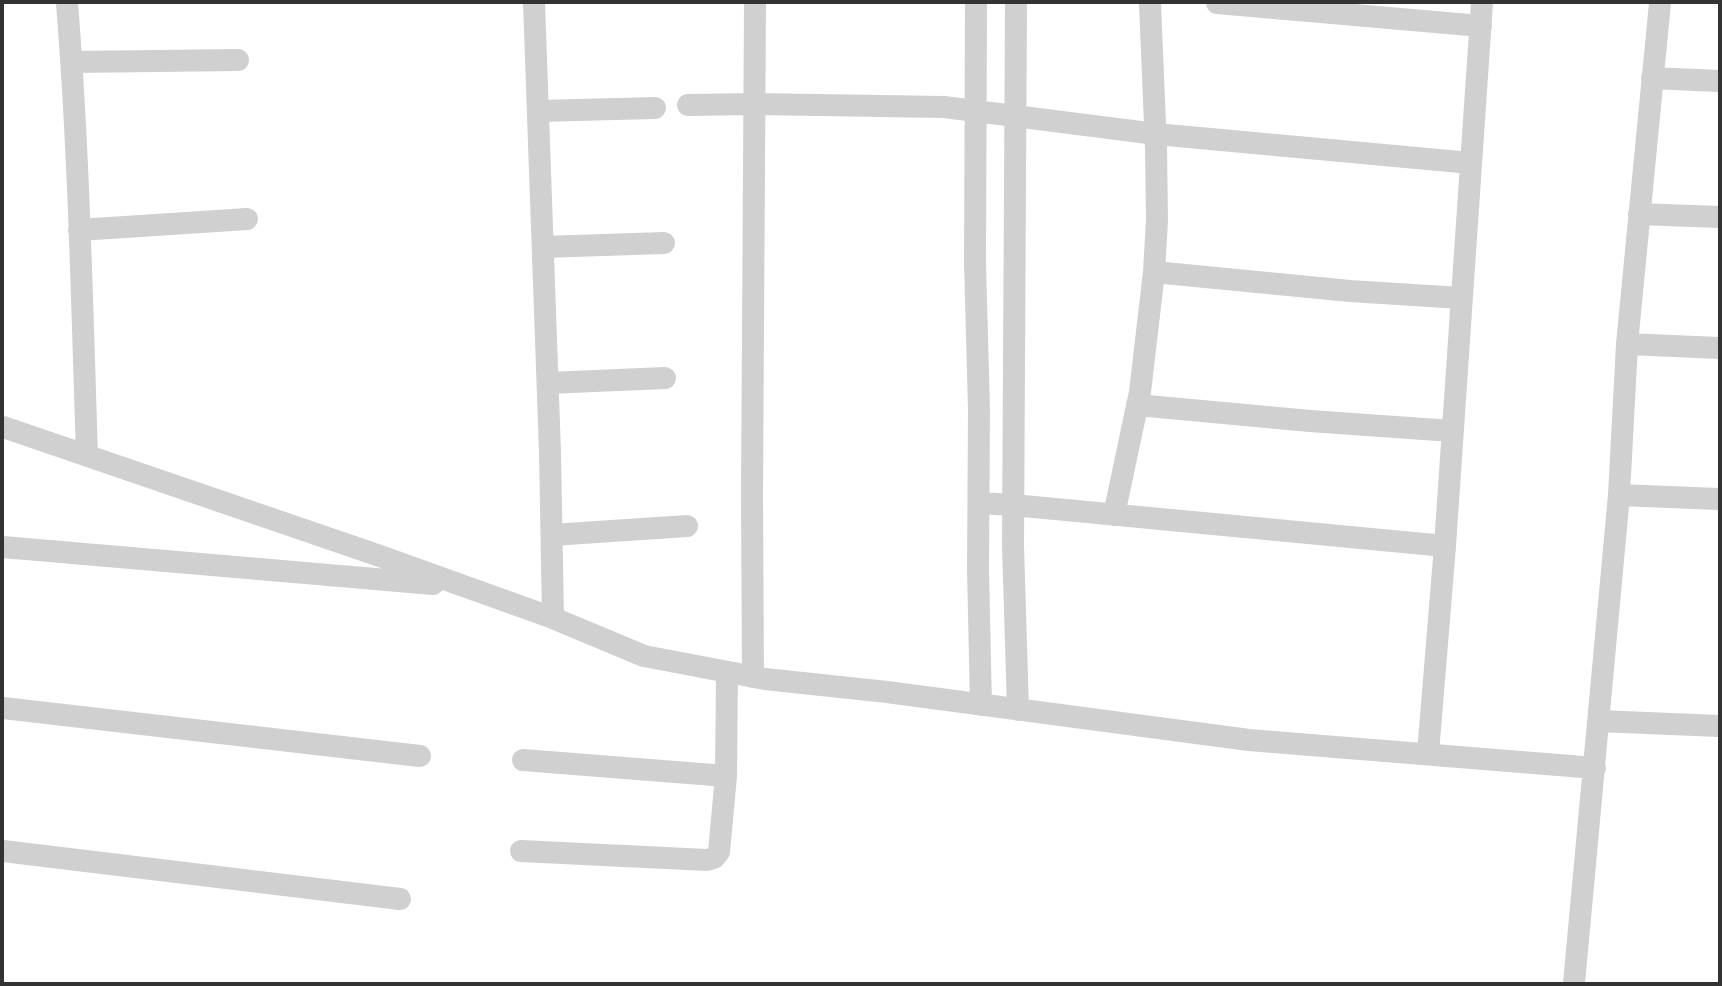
<!DOCTYPE html>
<style>
body{margin:0}
#map{position:relative;width:1722px;height:986px;overflow:hidden;background:#fff;font-family:Jost,sans-serif}
canvas{display:block}
.frame{position:absolute;inset:0;border:4px solid #333;pointer-events:none}
</style>
<div id="map">
<canvas width="1722" height="986"></canvas>
<div class="frame"></div>
</div>
<script>
const c = document.querySelector('canvas').getContext('2d');
c.lineJoin = 'round';
function trace(path, color, width, dash) { c.strokeStyle = color; c.lineWidth = width; c.lineCap = dash ? 'butt' : 'round'; c.setLineDash(dash || []); c.stroke(path); }
trace(new Path2D(`
 M67 3C79 153 82 304 87 455
 M534 3 550 452 553 618
 M976 3 975 263 979 410 978 570 981 705
 M1016 3 1013 545 1018 710
 M1217 3 1481 26
 M72 62 238 60
 M1652 78 1719 81
 M688 105 754 104 944 107 1156 134 1471 163
 M538 111 655 108
 M1639 214 1719 217
 M79 230 247 219
 M543 247 664 243
 M1154 272 1350 291 1461 298
 M1627 344 1719 348
 M548 383 665 378
 M1137 405 1310 421 1452 431
 M3 427 380 556 553 618 644 656 765 679 887 692 1249 740 1595 768
 M1619 495 1719 499
 M979 503 1013 505 1445 546
 M1114 515 1140 392 1154 272 1157 220 1156 149 1150 3
 M552 535 687 526
 M3 547 433 584
 M753 677 752 495 755 3
 M3 708 420 756
 M1599 721 1719 726
 M1428 753 1445 546 1482 3
 M523 760 726 776
 M3 851 400 899
 M521 851 707 860 714 858 719 852 726 776 727 672
 M1574 983 1619 495 1627 344 1660 3`), '#d0d0d0', 22);
</script>
